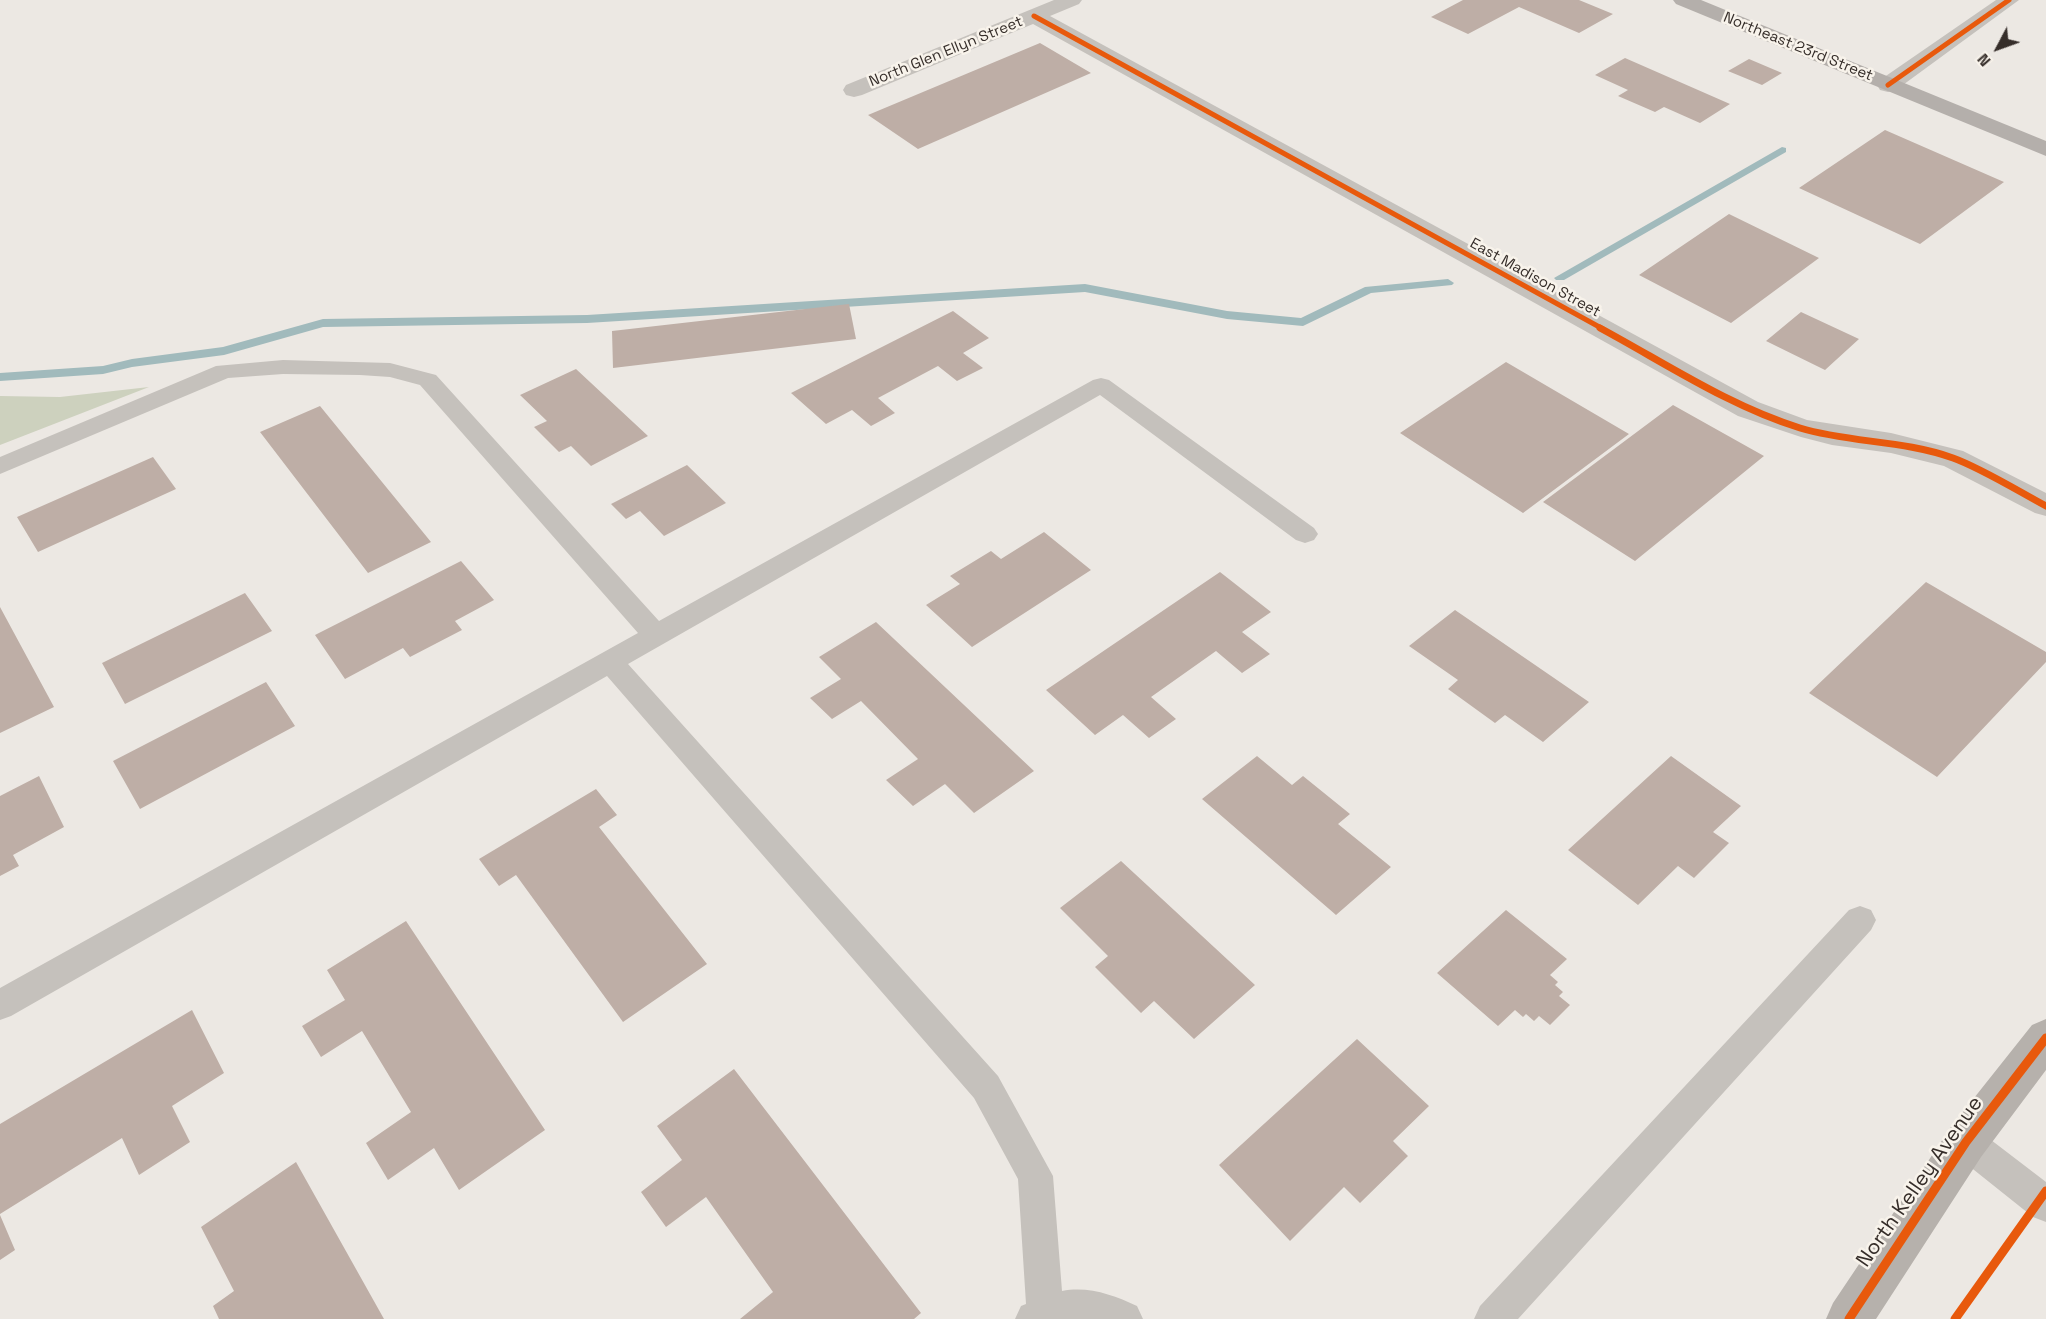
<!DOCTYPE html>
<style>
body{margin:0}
#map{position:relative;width:2046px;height:1319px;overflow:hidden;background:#ece8e3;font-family:"Space Grotesk",sans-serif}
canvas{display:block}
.north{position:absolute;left:1968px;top:18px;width:60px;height:60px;-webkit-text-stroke:4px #f8f3eb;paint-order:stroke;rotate:229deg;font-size:16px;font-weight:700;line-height:24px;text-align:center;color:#362e2a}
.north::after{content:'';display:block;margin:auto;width:21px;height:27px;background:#362e2a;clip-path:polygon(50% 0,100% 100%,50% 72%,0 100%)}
</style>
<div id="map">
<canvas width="2046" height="1319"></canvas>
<div class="north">N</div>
</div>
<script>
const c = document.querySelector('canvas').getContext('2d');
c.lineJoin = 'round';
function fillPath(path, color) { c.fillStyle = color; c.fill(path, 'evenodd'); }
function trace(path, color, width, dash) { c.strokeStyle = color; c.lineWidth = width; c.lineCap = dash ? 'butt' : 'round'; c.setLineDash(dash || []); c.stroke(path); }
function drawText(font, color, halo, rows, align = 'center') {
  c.font = font + ' "Space Grotesk",sans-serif'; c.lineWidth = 5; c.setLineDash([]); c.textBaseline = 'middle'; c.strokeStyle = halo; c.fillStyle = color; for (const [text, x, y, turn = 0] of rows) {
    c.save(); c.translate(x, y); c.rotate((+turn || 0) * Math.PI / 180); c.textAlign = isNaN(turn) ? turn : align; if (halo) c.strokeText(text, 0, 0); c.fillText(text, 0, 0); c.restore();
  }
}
fillPath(new Path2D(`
 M149 387 0 445V396L60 397Z`), '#cdd1be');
fillPath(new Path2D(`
 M1782 147 1786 148V152L1564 280H1556L1554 278Z
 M1448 279 1454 283 1452 285 1371 293 1303 326 1227 319 1085 292 587 323 323 327 224 355 132 367 103 374 0 381V373L103 366 132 359 223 347 323 319 587 315 1085 284 1227 311 1301 318 1365 287Z`), '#a1babc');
fillPath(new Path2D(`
 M1463 0H1579L1613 14 1579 33 1519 7 1468 34 1431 17Z
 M1040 43 1091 73 918 149 868 115Z
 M1625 58 1730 104 1700 123 1664 107 1655 112 1618 96 1628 90 1595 75Z
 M1749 59 1782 73 1762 85 1728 71Z
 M1885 130 2004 182 1920 244 1799 188Z
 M1729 214 1819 258 1731 323 1639 275Z
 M849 304 856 339 613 368 612 331Z
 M953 311 989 338 963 353 983 368 957 381 938 366 878 398 895 413 871 426 852 410 826 424 791 393Z
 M1801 312 1859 339 1825 370 1766 341Z
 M1506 362 1629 434 1523 513 1400 433Z
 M576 369 648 436 591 466 571 446 559 452 534 427 547 421 520 395Z
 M1673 405 1764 456 1635 561 1543 502Z
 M320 406 431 542 368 573 260 432Z
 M153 457 176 489 38 552 17 517Z
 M687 465 726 503 664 536 640 511 626 519 611 504Z
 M1044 532 1091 570 972 647 926 605 960 584 950 576 991 551 1001 559Z
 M461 561 494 600 455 621 462 630 410 657 403 648 345 679 315 635Z
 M1220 572 1271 612 1242 632 1270 654 1242 673 1216 651 1151 697 1176 719 1149 738 1123 715 1095 735 1046 690Z
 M1926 582 2046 652V662L1937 777 1809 693Z
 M245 593 272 631 125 704 102 663Z
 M0 607 54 707 0 733Z
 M1455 610 1589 702 1543 742 1505 715 1495 723 1448 689 1458 680 1409 646Z
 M876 622 1034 771 974 813 945 784 913 806 886 780 918 759 861 701 832 719 810 698 841 679 819 657Z
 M266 682 295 726 140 809 113 761Z
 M1257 756 1292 785 1303 776 1350 814 1338 824 1391 867 1336 915 1202 799Z
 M1671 756 1741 806 1713 832 1729 843 1694 878 1678 866 1638 905 1568 850Z
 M39 776 64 827 13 855 19 866 0 876V796Z
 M596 789 617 815 599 827 707 964 623 1022 516 875 499 886 479 859Z
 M1121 861 1255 985 1194 1039 1154 1001 1141 1013 1095 967 1108 956 1060 908Z
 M1506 910 1567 959 1550 975 1558 982 1555 985 1563 992 1559 996 1570 1005 1550 1025 1539 1016 1534 1021 1526 1014 1523 1017 1515 1010 1498 1026 1437 973Z
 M406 921 545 1130 459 1190 434 1148 388 1180 366 1143 411 1112 362 1031 321 1057 302 1026 345 1000 327 970Z
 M192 1010 224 1073 172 1106 190 1142 139 1175 122 1138 0 1214V1124Z
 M1357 1039 1429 1106 1393 1141 1408 1156 1360 1203 1344 1187 1290 1241 1219 1165Z
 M734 1069 921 1313 914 1319H740L773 1292 706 1197 666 1227 641 1192 682 1160 657 1126Z
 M296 1162 384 1319H219L213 1306 234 1291 201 1227Z
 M0 1215 15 1250 0 1260Z`), '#beaea6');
fillPath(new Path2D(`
 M283 360 390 363 436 375 659 621 1093 380 1101 378 1109 380 1314 528 1318 534 1314 540 1305 543 1296 540 1100 395 628 664 998 1076 1053 1176 1062 1291C1089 1286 1113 1295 1137 1306L1143 1319H1015L1021 1306 1026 1304 1018 1179 974 1098 607 676 11 1016 0 1020V988L638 633 420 385 390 377 360 375 283 374 228 378 0 474V457L216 366Z
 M1860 906 1871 910 1876 920 1871 930 1518 1319H1474L1480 1306 1849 910Z
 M1966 1125 1978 1130 2046 1182V1222L2033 1217 1954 1154 1949 1142 1954 1130Z`), '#c5c1bc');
fillPath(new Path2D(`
 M1054 0H1082L1079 4 1050 16 1758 402 1807 420 1891 433 1963 451 2046 493V516L2035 513 1944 466 1891 453 1832 445 1801 437 1738 416 1033 24 862 95 854 97 846 95 843 90 846 85Z
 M1996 0H2019L1896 90 1888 92 1880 90 1877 85 1880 80Z`), '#c5c1bc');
fillPath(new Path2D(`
 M2046 1019V1070L1981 1157 1876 1319H1826L1833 1303 1951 1127 2032 1025Z`), '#b6b1ac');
fillPath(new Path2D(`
 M1673 0H1701L2046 141V156L1676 4Z`), '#b4afab');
trace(new Path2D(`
 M1034 16 1603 329
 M1888 85 2009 0`), '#e8590c', 5);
trace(new Path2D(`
 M1600 328C1665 363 1729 406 1800 428 1850 443 1903 440 1953 458 1981 468 2018 491 2046 506`), '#e8590c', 7);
trace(new Path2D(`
 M1849 1319 1966 1142 2046 1038
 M1955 1319 2046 1191`), '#e8590c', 9);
drawText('15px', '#362e2a', '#f8f3eb', [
 ["Northeast 23rd Street",1798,47,22],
 ["North Glen Ellyn Street",946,52,-22],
 ["East Madison Street",1535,278,29]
]);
drawText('21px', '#362e2a', '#f8f3eb', [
 ["North Kelley Avenue",1920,1182,-55]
]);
</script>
